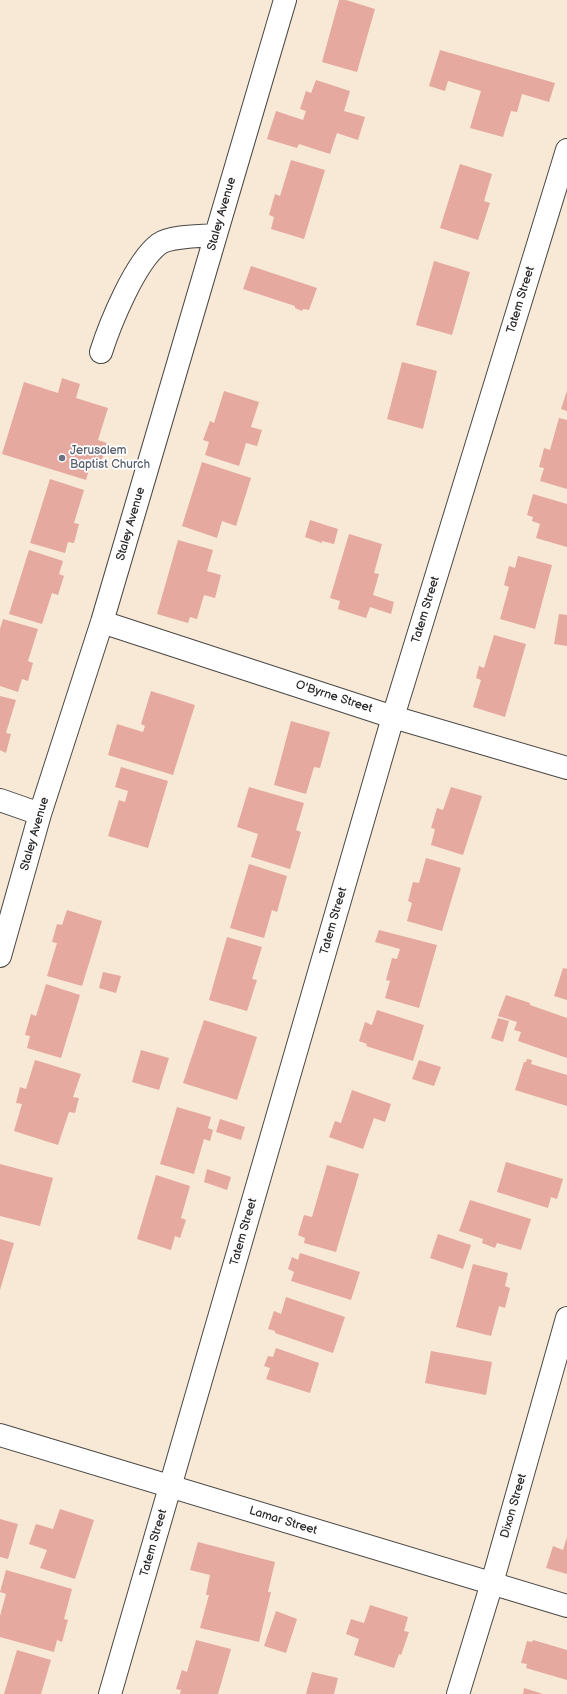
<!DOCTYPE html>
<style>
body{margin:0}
canvas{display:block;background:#f7e9d6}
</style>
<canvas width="567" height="1694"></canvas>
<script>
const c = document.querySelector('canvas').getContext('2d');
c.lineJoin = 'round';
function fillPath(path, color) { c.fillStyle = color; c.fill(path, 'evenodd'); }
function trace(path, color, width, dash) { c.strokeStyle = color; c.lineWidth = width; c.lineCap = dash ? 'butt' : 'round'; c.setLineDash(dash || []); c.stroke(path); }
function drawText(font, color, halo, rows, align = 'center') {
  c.font = font + ' "Balsamiq Sans",sans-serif'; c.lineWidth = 3.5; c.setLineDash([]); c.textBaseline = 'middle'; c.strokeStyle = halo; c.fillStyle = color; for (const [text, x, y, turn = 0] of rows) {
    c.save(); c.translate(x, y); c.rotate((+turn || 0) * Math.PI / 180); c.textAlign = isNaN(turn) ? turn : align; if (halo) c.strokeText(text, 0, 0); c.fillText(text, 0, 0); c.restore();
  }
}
fillPath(new Path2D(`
 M339 0H346L375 9 357 72 322 62Z
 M440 50 555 83 549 102 522 94 517 112 511 111 503 137 470 128 481 91 448 81 445 91 429 86Z
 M316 80 350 91 344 111 365 117 358 140 337 133 330 154 299 144 297 148 267 139 276 111 303 120 306 111 300 109 306 91 311 93Z
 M291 160 325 170 304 239 271 229 274 217 269 215 275 194 280 196Z
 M460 164 492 174 484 201 490 203 478 240 440 228Z
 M434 261 470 272 452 335 416 325Z
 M251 266 317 288 309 310 303 309 302 311 295 308V306L243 289Z
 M402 362 437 371 423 429 387 419Z
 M62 378 80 384 76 398 108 408 98 440 107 443 99 469 90 466 86 480 2 454 24 382 58 393Z
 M224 391 259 402 251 427 262 430 257 446 246 443 239 466 205 455 209 442 203 440 210 421 214 423Z
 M567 391V411L561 409Z
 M559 418 567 420V489L540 481 544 468 539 467 544 448 550 450Z
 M202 462 251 478 236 526 222 521 217 538 182 526Z
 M50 479 84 490 74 523 79 524 74 543 68 542 65 553 30 543Z
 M533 494 567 504V547L536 538 540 524 532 521 533 517 527 515Z
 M310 520 338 529 334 544 322 541V543L305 537Z
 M349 534 382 544 374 573 379 574 373 595 394 602 391 614 370 607 366 618 338 609 340 601 330 598Z
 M178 540 213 550 207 571 221 575 215 598 204 595 197 619 190 617 188 623 157 614Z
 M29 550 63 561 59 574 64 576 58 595 52 593 42 624 9 614Z
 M518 556 552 565 535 629 500 619 509 587 504 585 509 566 515 568Z
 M559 614 567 615V646L554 644Z
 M3 619 38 629 28 661 33 663 28 681 22 679 18 692 0 686V629Z
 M494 635 526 644 505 717 473 707 481 680 476 678 479 666 484 668Z
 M151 691 195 705 173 775 108 755 117 724 143 732 145 726 141 724Z
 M0 696 16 700 6 733 11 734 6 753 0 750Z
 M291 721 330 732 320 768 314 767 306 794 274 785Z
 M121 767 168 781 148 848 108 836 119 800 125 802 128 791 115 787Z
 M249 787 304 803 296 830 301 832 290 869 251 857 258 834 237 827Z
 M451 787 482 796 463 855 431 845 435 829 431 828 437 808 443 810Z
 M426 858 461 868 442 931 407 921 412 903 408 901 413 882 419 883Z
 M249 864 287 876 277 912 272 910 264 938 230 928Z
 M67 910 102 921 82 986 47 976 57 943 52 942 57 924 62 925Z
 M379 930 437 945 419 1008 385 998 390 981 386 980 392 958 397 959 400 949 375 942Z
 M227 937 262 947 252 979 257 980 247 1011 209 1000Z
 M563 968 567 969V1000L554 996Z
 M103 972 121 976 116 993 99 988Z
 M46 984 80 995 61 1058 27 1048 30 1036 25 1035 31 1014 36 1016Z
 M506 995 530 1003V1005L567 1018V1058L518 1041 521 1032 514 1030 517 1022 498 1016Z
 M377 1010 424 1025 413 1061 366 1046 367 1044 359 1041 365 1022 372 1025Z
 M498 1018 509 1021 503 1042 491 1038Z
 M204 1020 257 1037 237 1100 183 1083Z
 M141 1050 169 1058 159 1090 132 1082Z
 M527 1059 532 1060 531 1064 567 1075V1106L515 1090 524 1062H526Z
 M35 1060 81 1074 73 1097 79 1098 75 1113 69 1112 58 1145 14 1131 22 1104 16 1103 20 1087 26 1089Z
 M419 1060 441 1067 434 1086 412 1079Z
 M352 1090 391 1104 385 1122 374 1118 363 1149 329 1137 335 1121 341 1123Z
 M177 1107 211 1117 208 1128 213 1130 210 1141 204 1139 194 1174 160 1164Z
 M220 1119 245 1127 241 1140 216 1132Z
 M506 1162 563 1179 557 1199 551 1197 548 1208 497 1192Z
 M0 1164 53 1178 40 1226 0 1216Z
 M327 1165 359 1174 336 1252 304 1243 305 1238 298 1235 304 1215 312 1217Z
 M207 1169 231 1177 227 1190 204 1182Z
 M156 1175 190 1186 181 1218 186 1220 180 1238 175 1236 171 1250 137 1239Z
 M470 1200 531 1219 521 1250 497 1243 495 1248 482 1243 483 1239 459 1231Z
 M438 1234 471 1245 463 1269 430 1258Z
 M0 1239 14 1243 0 1290Z
 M300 1253 360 1272 351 1300 291 1281 294 1272 288 1269 292 1257 298 1260Z
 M473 1264 508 1273 505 1286 510 1288 505 1308 499 1306 491 1336 456 1327Z
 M286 1297 345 1317 333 1353 275 1333V1331L268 1329 274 1311 281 1314Z
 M276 1348 319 1363 310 1393 266 1379 270 1368 264 1366 268 1356 273 1357Z
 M431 1351 492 1362 486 1395 425 1383Z
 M60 1509 94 1520 75 1579 40 1568 47 1550 29 1544 36 1524 53 1529Z
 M0 1519 18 1524 8 1559 0 1557Z
 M567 1537V1574L546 1568 553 1546 563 1550Z
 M198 1542 275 1562 268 1592H271L259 1642 200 1628 209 1595H206L210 1575 190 1570Z
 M6 1570 72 1589 64 1619 68 1620 62 1642 57 1640 54 1652 0 1637V1616L6 1594 0 1592Z
 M370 1605 408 1617 404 1631 409 1632 401 1655 399 1654 394 1668 354 1655 359 1639 346 1634 351 1619 364 1623Z
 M276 1611 297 1619 286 1653 264 1646Z
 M196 1640 231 1649 218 1694H180L181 1690 176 1689 182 1670 187 1672Z
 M533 1640 567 1650V1680L526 1668 527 1664 521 1663 527 1641 532 1642Z
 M17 1650 51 1660 41 1694H4Z
 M312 1672 338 1678 334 1694H306Z
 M524 1688 543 1694H523Z`), '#e5a9a0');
const minor = new Path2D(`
 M101 352C110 324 135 262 159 244 170 236 201 236 216 235
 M102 622 393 717 567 768
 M0 800 40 814
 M0 956 40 814 102 622 285 0
 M0 1435 567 1606
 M110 1694 393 717 567 150
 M458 1694 492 1583 567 1318`);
trace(minor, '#4a4845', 24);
trace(minor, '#fff', 22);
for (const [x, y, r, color] of [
 [62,458,4,"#6b7280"]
]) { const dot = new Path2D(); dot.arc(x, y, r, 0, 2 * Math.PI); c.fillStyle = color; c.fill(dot); trace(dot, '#fff', 1.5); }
drawText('12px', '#2b2b2b', '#fff', [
 ["Staley Avenue",222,214,-74],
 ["Tatem Street",521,300,-73],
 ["Staley Avenue",131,524,-74],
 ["Tatem Street",426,610,-73],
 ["O'Byrne Street",334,697,18],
 ["Staley Avenue",35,834,-74],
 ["Tatem Street",334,921,-74],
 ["Tatem Street",244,1232,-74],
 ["Dixon Street",514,1506,-74],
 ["Lamar Street",283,1521,17],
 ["Tatem Street",154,1543,-74]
]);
drawText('12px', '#5b616d', '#fff', [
 ["Jerusalem",70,451],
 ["Baptist Church",70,465]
], 'left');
</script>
